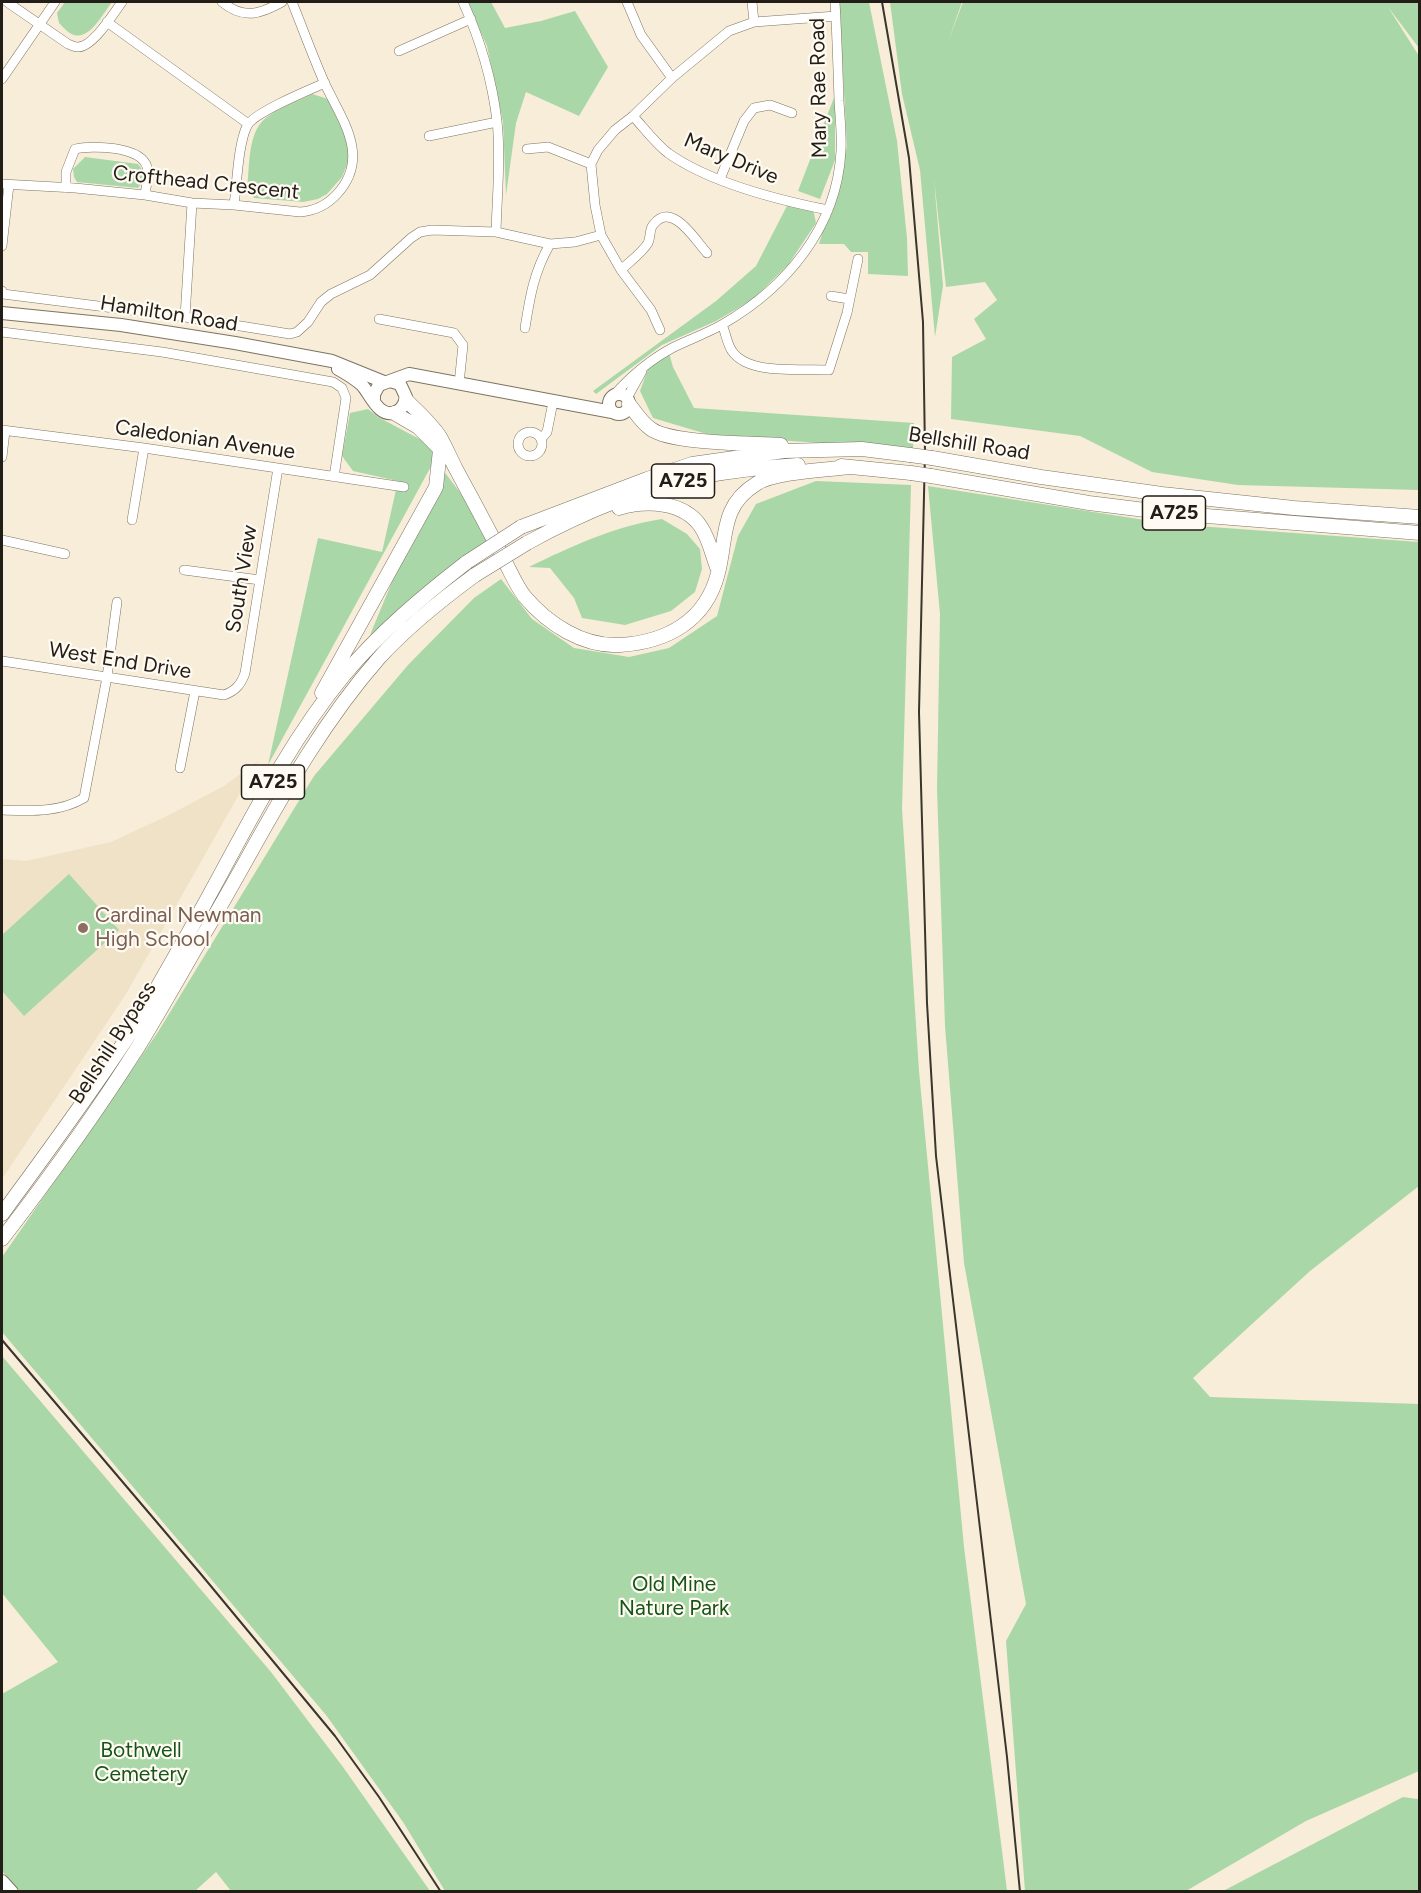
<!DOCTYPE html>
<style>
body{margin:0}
#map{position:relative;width:1421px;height:1893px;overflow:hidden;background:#f7edd9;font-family:Figtree,sans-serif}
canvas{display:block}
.frame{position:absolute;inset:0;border:3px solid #221e17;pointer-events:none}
</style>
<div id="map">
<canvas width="1421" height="1893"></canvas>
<div class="frame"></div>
</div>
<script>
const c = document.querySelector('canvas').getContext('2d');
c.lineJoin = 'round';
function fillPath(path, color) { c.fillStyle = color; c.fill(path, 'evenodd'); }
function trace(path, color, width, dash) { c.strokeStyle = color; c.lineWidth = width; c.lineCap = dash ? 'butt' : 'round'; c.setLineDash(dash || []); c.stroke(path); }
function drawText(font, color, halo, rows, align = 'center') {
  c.font = font + ' Figtree,sans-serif'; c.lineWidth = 4.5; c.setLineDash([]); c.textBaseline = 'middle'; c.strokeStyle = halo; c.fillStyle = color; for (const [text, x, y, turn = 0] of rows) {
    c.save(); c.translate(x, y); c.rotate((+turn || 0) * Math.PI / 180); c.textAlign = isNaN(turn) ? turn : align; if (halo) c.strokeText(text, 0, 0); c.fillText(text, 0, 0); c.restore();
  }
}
fillPath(new Path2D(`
 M258 761 126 994 2 1179V859L26 861 111 842 167 816 224 786Z`), '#f0e2c7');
fillPath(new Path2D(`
 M65 2H112C104 12 90 40 74 35 69 34 63 27 59 23L57 13Z
 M467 2H491L505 28 541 21 575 11 608 67 579 116 526 92 516 123 506 195 503 122 487 46Z
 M839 2H869L897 141 907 238 908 276 868 274V252H851L844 244H819L847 147Z
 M890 2H962L948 42 963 2H1419V48L1388 7 1419 56V490L1238 485 1152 472 1080 436 951 419 952 357 986 339 974 319 997 300 985 282 946 287 934 179 943 286 935 337 920 170 902 94Z
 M312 94 325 98 332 103 349 147 348 162 342 177 327 194 318 199 303 202 254 198 247 188C250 164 247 128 270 115 283 106 298 101 312 94Z
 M835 95V160L820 199 798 191Z
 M85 157 138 164 144 172 142 183 138 188 77 182 74 177 73 169Z
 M789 202 813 209 816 223 788 265 752 300 716 321 662 345 596 394 593 391 716 301 756 266Z
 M669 353 673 367 694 408 914 423 913 450 710 435 653 418 640 391 648 369Z
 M368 409 378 417 440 450 268 765 318 538 382 552 398 481 353 471 342 456 350 413Z
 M440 466 495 539 370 635Z
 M816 481 911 485 902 809 919 1071 964 1547 1007 1891H445L403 1822 326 1715 2 1332V1257L158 1032 314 776 408 665 474 598 501 579 532 619 574 648 629 657 669 648 717 616 738 536 756 504Z
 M928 486 1170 524 1419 542V1186L1310 1271 1193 1378 1210 1397 1419 1404V1771L1306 1821 1186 1891H1025L1006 1641 1026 1604 964 1263 945 1026 937 789 940 614Z
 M662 519 687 534 700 549 702 569 695 592 671 611 625 625 582 618 574 598 550 568 529 567C572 546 615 526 662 519Z
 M69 874 119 930 24 1016 2 991V935Z
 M2 1356 271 1672 343 1767 430 1891H231L216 1872 195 1891 21 1892 2 1871V1694L58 1662 2 1593Z
 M1403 1797 1417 1799 1419 1798V1891H1223Z`), '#aad7a8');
const minor = new Path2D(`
 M7 2 68 44C71 45 74 47 78 47 93 47 113 14 122 2
 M222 2C244 20 260 14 282 2
 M463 2C480 39 492 80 497 121 501 157 497 196 496 232
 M627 2 641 35 672 78
 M752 2 754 22
 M107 22 247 123
 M399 51 471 19
 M2 79 55 2
 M633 116C644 128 655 143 668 153 710 183 778 200 828 210
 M429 136 497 122
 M527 149 548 147 591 164
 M720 179 744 121 754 108 770 105 792 113
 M2 184 75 188 145 195 192 203 234 205 300 212C314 211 327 205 337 194 371 157 342 120 325 84 313 57 303 29 292 2
 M66 188V172L75 149C92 145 141 146 147 167 149 175 146 187 145 195
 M234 205C237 184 238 144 247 126 253 113 309 90 325 83
 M2 246 9 185
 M621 270C629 262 642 253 648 243 651 237 649 230 653 225 672 200 695 240 707 253
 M2 291 3 294 185 317 290 334 297 332 308 322 321 302 331 294 370 275 411 238 420 232 432 230 496 232 550 244 575 242 601 235
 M831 296 849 299
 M185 317 192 203
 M379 319 454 333 463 345 459 384
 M722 325C726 333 727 344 732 351 749 376 802 368 829 370L847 313 858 259
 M525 328C530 296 534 272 550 244
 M660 330 651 310 621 270 601 235 595 205 591 164 598 150 615 130 633 116 672 78 729 31 754 22 836 16
 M2 332 162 352 333 382 342 388 346 398 334 477
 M614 395C631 376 651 359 674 347 690 339 708 333 723 324 787 287 837 227 841 151 842 135 840 118 839 101 838 68 837 35 835 2
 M627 398 642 371
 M2 430 144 448 404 487
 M518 444a12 12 0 1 1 24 0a12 12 0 1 1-24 0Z
 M541 439 547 432 553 402
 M2 457 5 431
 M132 520 144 448
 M2 540 65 554
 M184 570 260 580
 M2 661 224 695C235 691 241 685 245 673L278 468
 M180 768 195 691
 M2 810C30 811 59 813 84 798L107 677 117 602`);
const major = new Path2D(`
 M2 313 121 325 235 343 332 361 384 382
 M338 369C347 374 355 379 362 385 371 395 379 419 396 412 403 409 405 403 406 397L400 384 390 381
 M609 404a10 10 0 1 1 20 0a10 10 0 1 1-20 0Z
 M374 400V394L379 385 409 374 612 412
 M2 1881 12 1892`);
const highway = new Path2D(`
 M406 400C417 411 431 423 440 437 446 447 450 458 456 469 472 499 488 528 503 558 510 570 516 586 525 597 548 624 583 647 620 645 667 642 706 621 718 573 727 538 720 506 756 484 773 472 826 470 849 467
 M629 404C636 413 641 422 651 429 672 444 753 443 781 445
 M394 413 418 427 438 447
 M932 458 1041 477 1162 494 1294 508 1420 517
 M841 466 911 473
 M931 476 1089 503 1169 513 1420 533
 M619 508C646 500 684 501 701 527 709 539 712 554 717 567
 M521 527 647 479 692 464 784 451 862 449 910 455
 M527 543C580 514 638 489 698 477 731 471 764 467 798 465
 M322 693 436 487 440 450
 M2 1214C44 1157 86 1100 125 1041 144 1012 161 981 178 951 232 859 276 758 344 675 380 632 423 596 467 562
 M2 1239C50 1177 96 1113 138 1047 162 1008 184 968 207 929 262 836 307 740 379 658 407 627 441 600 475 575`);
trace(minor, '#7d7462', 10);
trace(major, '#7d7462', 14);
trace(highway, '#7d7462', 15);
trace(minor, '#fff', 9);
trace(major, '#fff', 12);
trace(highway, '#fff', 14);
trace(new Path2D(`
 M882 2 909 158 923 322 925 452 919 712 927 1003 936 1156 1007 1757 1020 1892
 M2 1340 200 1573 335 1736 379 1797 441 1892`), '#3a352d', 2);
const highwayBridge = new Path2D(`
 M910 455 932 458
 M911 473 931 476
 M467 562 521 527
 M475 575 527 543`);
trace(highwayBridge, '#7d7462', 15, []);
trace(highwayBridge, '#fff', 14);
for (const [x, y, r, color] of [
 [83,928,6,"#8d6e63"]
]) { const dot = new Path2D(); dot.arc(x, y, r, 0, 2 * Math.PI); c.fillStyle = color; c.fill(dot); trace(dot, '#fffbf3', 2); }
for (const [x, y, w] of [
 [683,481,63],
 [1174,513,63],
 [273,782,63]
]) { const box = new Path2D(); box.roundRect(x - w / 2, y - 17, w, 34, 4.5); c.fillStyle = '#fffbf3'; c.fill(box); trace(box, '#221e17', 1.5); }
drawText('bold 20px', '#221e17', null, [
 ["A725",683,481],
 ["A725",1174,513],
 ["A725",273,782]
]);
drawText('21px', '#221e17', '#fffbf3', [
 ["Mary Rae Road",819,88,-91],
 ["Mary Drive",731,159,23],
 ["Crofthead Crescent",206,183,6],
 ["Hamilton Road",169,314,9],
 ["Caledonian Avenue",205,440,8],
 ["Bellshill Road",969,444,9],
 ["South View",242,579,-81],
 ["West End Drive",120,661,9],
 ["Bellshill Bypass",113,1043,-57]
]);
drawText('21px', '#785e54', '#fffbf3', [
 ["Cardinal Newman",95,916],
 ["High School",95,940]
], 'left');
drawText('21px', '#155517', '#fffbf3', [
 ["Old Mine",674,1585],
 ["Nature Park",674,1609],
 ["Bothwell",141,1751],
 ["Cemetery",141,1775]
]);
</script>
